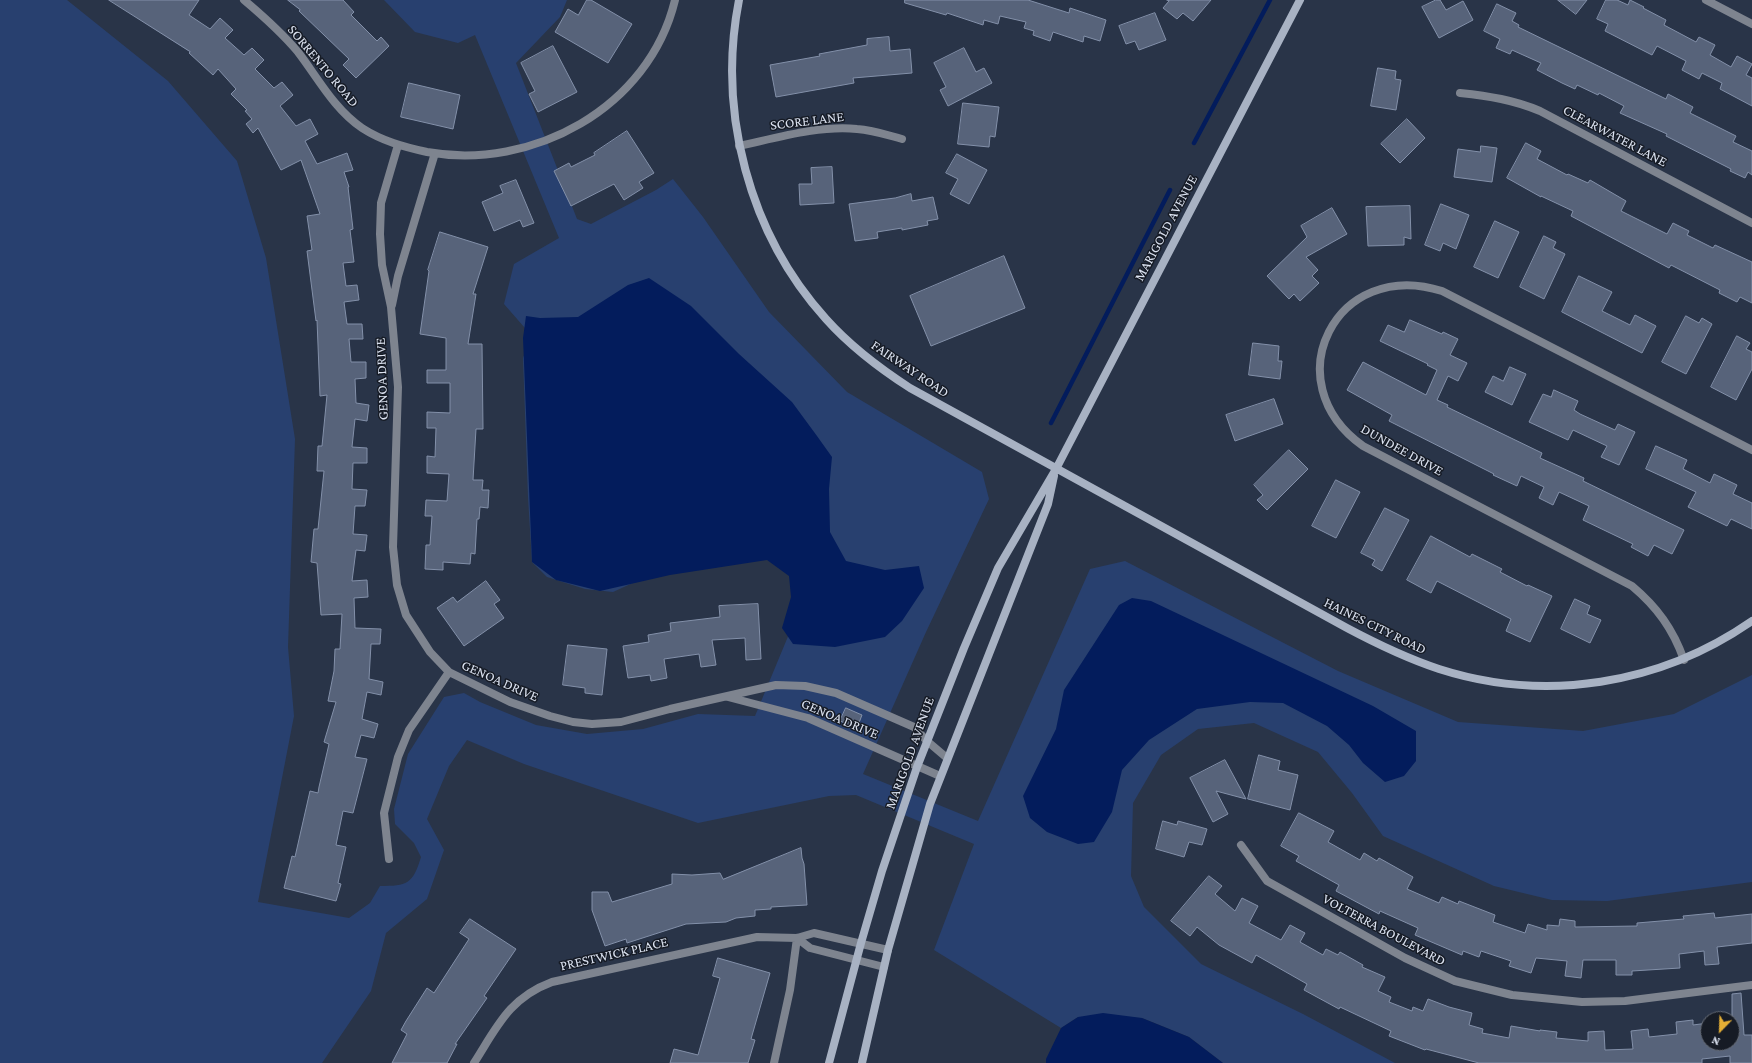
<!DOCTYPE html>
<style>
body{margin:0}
#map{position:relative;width:1752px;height:1063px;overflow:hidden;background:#293448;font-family:"Crimson Pro",serif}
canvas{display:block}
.north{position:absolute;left:1700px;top:1011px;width:40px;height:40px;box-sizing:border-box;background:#161b25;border:1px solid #656b76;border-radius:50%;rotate:203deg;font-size:11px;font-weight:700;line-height:16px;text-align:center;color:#dbe2f0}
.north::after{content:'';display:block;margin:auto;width:14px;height:18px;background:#e4ae35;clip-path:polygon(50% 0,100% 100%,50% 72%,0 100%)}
</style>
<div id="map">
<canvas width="1752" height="1063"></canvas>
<div class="north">N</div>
</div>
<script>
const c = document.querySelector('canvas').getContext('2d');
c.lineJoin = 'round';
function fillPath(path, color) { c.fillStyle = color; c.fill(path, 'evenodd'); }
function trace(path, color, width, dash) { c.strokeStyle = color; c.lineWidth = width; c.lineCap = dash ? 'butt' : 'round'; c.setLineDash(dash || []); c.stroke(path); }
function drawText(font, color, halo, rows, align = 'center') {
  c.font = font + ' "Crimson Pro",serif'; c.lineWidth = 3; c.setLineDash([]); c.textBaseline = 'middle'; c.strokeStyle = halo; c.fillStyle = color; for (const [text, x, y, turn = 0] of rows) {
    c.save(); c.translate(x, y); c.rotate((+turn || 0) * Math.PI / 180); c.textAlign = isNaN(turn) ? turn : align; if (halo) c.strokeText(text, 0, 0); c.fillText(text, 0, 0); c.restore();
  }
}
fillPath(new Path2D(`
 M0 0H67L168 81 237 161 266 258 295 439 288 647 294 716 258 902 349 918 370 903 380 886C407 886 413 884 421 857L414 843 395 824 394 809 408 754 444 697 464 693 480 702 536 725 587 734 643 729 698 714 755 716 794 622 802 582 776 560 732 559 659 571 613 592 585 589 547 577 532 562 528 497 523 358 531 335 504 304 514 264 559 238 475 35 458 43 415 32 384 0H567L560 17 516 63 577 219 591 224 656 190 673 179 703 217 769 312 847 392 982 472 989 499 926 632 863 774 978 821 1090 569 1125 561 1338 671 1458 722 1583 731 1674 714 1752 675V882L1607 901 1552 900 1494 886 1383 836 1352 793 1318 752 1254 723 1198 729 1161 755 1133 803 1131 876 1144 907 1201 964 1303 1014 1395 1063H1223L1189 1037 1142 1018 1078 1017 1061 1028 934 950 974 844 856 795 829 796 698 823 524 764 467 740 449 766 427 819 444 850 427 899 386 933 371 991 322 1063H0Z`), '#28406f');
fillPath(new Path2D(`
 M649 278 691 306 739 354 792 402 817 436 832 457 829 489 830 532 846 561 885 570 919 566 924 588 902 621 885 637 835 647 793 644 782 628 791 597 789 576 767 560 670 575 600 591 556 580 532 562 523 338 526 316 540 318 578 317 628 285Z
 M1132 598 1151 601 1373 706 1416 731V761L1404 776 1385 782 1363 763 1349 745 1327 726 1283 703 1250 702 1197 709 1149 740 1122 770 1112 812 1094 842 1078 844 1047 832 1030 818 1023 796 1056 729 1064 690 1119 605Z
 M1103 1013 1142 1018 1189 1037 1223 1063H1046V1059L1061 1028 1078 1017Z`), '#031c5c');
trace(new Path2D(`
 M1194 143 1270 0
 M1051 423 1170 190`), '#031c5c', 4.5);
const building = new Path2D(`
 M109 0H199L189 15 210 29 220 18 233 30 225 38 244 55 252 48 264 60 255 69 274 88 282 82 293 95 280 106 296 126 310 119 318 134 305 141 317 164 347 153 353 170 344 172 349 187H348L353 229 350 230 354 262 343 263 346 286 357 285 359 300 344 302 347 324H362L363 339H349L351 362H366V378L355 379 356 403 369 405 367 421 355 419 352 447 367 448V463H353L352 489 367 490 365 506H355L353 534 367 535 365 551 356 550 352 581 367 580 368 597 354 598 355 628 381 629 380 644H371L369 679 383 682 381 695 367 692 362 719 378 724 374 738 361 735 355 757 367 759 353 813 343 811 336 845 346 847 338 883 341 884 336 901 284 888 292 856 295 857 310 791 318 793 319 787 329 744 324 742 336 702 328 701 334 671 335 649H340L342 614 321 615 317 563 311 562 314 529H318L324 471H317L318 446H322L327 395 320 396 317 320 316 321 307 251 312 250 307 216 320 214 301 160 281 170 258 128 253 133 246 124 252 119 245 111 247 110 231 94 236 89 218 69 213 75 189 53 190 52Z
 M288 0H343L354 12 351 15 377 41 381 37 389 46 356 78 343 65 349 59 299 11 300 10Z
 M587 0H591L632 24 608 63 555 32 568 9 578 15Z
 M905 0H1028L1069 13 1070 8 1106 20 1100 41 1084 36 1083 42 1053 32 1050 41 1033 35 1034 31 1024 28 1026 22 1000 16 998 24 984 20 983 25 947 13 946 15 905 3Z
 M1167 0H1211L1193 21 1183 13 1177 19 1163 8 1169 1Z
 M1436 0H1440L1446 10 1463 1 1473 20 1439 38 1422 7Z
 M1558 0H1587L1576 14Z
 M1606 0H1617L1628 5 1630 0 1644 7 1643 8 1666 20 1664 25 1696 42 1699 37 1715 45 1710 55 1731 67 1737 56 1752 64 1746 75 1752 78V106L1720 89 1722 83 1702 73 1699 79 1682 70 1686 61 1657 46 1652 55 1605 31 1608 24 1597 19Z
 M1497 4 1516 13 1512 21 1519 25 1518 27 1666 99 1668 94 1693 107 1690 113 1736 136 1733 142 1752 151V175L1748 172 1745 178 1730 171 1731 169 1666 136 1667 134 1620 113 1624 106 1599 93 1598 95 1577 85 1575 89 1562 83 1537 70 1541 63 1512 50 1510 54 1496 48 1500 39 1484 31Z
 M1155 13 1166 40 1139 50 1135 41 1126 44 1119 26Z
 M889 37 890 51 910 49 912 73 853 78 854 83 776 97 770 65 820 56 819 54 867 45V39Z
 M553 46 577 92 538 112 529 94 535 91 521 63Z
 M964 48 976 72 984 68 992 83 948 106 940 90 946 87 934 63Z
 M1378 68 1396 71 1395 79 1401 80 1396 110 1371 106Z
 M409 83 460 95 453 129 401 117Z
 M963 103 999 107 995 137 990 136 989 147 958 144Z
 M1407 119 1425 138 1400 163 1381 144Z
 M627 131 654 173 639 182 643 188 624 200 614 184 571 206 554 171 569 163 571 167 595 155 594 153Z
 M1526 143 1541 151 1537 159 1567 175 1568 174 1588 183 1590 180 1626 201 1621 211 1667 234 1673 223 1689 231 1687 235 1713 248 1715 245 1752 262V303L1740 297 1737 302 1719 293 1720 290 1671 265 1669 268 1571 216 1573 211 1541 196V197L1507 178Z
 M1481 146 1497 148 1492 182 1454 177 1458 149 1480 152Z
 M957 154 987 170 969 204 950 194 958 179 946 173Z
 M832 167 834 203 800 205 799 184H812L811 168Z
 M516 180 534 223 523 227 520 220 494 231 482 202 503 193 500 186Z
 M911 194 912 201 933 197 938 219 927 221 928 225 902 230V228L877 232 878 238 855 241 849 204 895 198Z
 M1441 204 1469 215 1456 249 1443 243 1440 251 1425 245Z
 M1410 206 1411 239 1404 237V245L1368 246 1366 207Z
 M1332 208 1347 234 1306 257 1318 270 1312 276 1319 283 1300 301 1294 294 1289 299 1267 276 1307 237 1301 226Z
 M1495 221 1519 232 1498 278 1474 267Z
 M440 232 488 247 473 294H476L468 344H482L483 429H476L473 480H483L482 490H489L488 508 480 507 479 519H477L475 554 471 553 470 564 443 562V570L425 569 426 545H430L432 516H425L426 500 447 501 449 474 427 473V456L435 457 436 428H427V412L450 413V383H427V370H446V338L420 334 429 271 428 270Z
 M1544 236 1556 242 1553 248 1565 254 1544 299 1520 287Z
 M1004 256 1025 308 931 346 910 296Z
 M1579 276 1612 292 1602 311 1630 325 1635 315 1656 326 1642 353 1562 312Z
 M1686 316 1699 323 1702 318 1712 324 1686 374 1662 362Z
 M1410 320 1442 334 1443 332 1458 339 1450 355 1467 363 1458 381 1448 376 1437 400 1448 405 1447 407 1542 453 1540 458 1584 478 1583 481 1684 530 1672 554 1654 545 1648 556 1631 547 1633 544 1583 520 1589 506 1559 492 1553 505 1539 498 1544 487 1521 476 1517 486 1493 475 1494 474 1389 421 1392 415 1347 390 1363 362 1426 395 1437 370 1427 365 1428 364 1380 341 1388 325 1404 332Z
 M1737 336 1750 343 1746 349 1752 352V369L1736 400 1711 387Z
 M1253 343 1279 346 1278 361H1282L1280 379 1249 375Z
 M1510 367 1526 374 1512 405 1485 392 1493 376 1503 381Z
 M1554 390 1578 401 1574 410 1580 414 1615 430 1618 424 1635 432 1619 465 1601 457 1607 446 1573 430 1568 440 1529 422 1543 394 1551 397Z
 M1274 399 1283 424 1235 441 1226 415Z
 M1656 446 1687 460 1683 469 1710 483 1714 474 1737 485 1733 494 1752 503V529L1731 519 1727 526 1688 507 1696 492 1646 469Z
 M1289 450 1308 469 1267 510 1257 500 1263 495 1254 485Z
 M1336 480 1360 492 1336 538 1312 526Z
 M1385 508 1409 520 1382 571 1372 565 1375 560 1361 553Z
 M1431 536 1470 557 1472 554 1502 569 1500 572 1527 586 1528 585 1552 596 1530 642 1506 631 1511 619 1437 581 1431 593 1407 580Z
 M486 581 500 600 494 604 504 618 464 646 437 608 453 597 457 602Z
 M1575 599 1590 606 1587 614 1601 620 1590 643 1561 629Z
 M758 604 761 659 746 660 745 638 712 640 716 665 701 667 699 654 664 659 667 678 651 681 650 675 628 678 623 646 649 642 648 635 671 631 670 623 720 617 719 606Z
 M568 645 607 649 602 695 585 693V688L563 685Z
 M846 708 862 715 857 728 840 721Z
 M1259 755 1280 761 1278 770 1298 775 1290 810 1248 799Z
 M1225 760 1246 799 1216 791 1228 814 1213 822 1190 778Z
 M1299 813 1334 831 1328 842 1360 860 1364 853 1377 861 1379 858 1413 877 1407 889 1439 903 1442 897 1458 904 1459 901 1495 915 1493 922 1525 933 1528 924 1547 930V925L1559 926 1560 919 1575 921V927L1637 926V923L1684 919 1683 916 1714 913 1715 918 1752 914V943L1717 947 1719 964 1705 965 1704 951 1679 954 1680 968 1632 971V975H1616V960H1583L1581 978 1565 976 1567 961 1536 958 1531 973 1509 966 1511 961 1481 951 1479 957 1463 951 1462 955 1415 935 1418 928 1380 911 1379 914 1336 891 1339 885 1296 861 1299 856 1281 846Z
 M1163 821 1177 825 1178 821 1207 829 1202 845 1189 842 1184 857 1156 849Z
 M801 848 802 858 804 864 807 905 771 907V909L755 910V916L736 918 726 922 686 924 627 943 626 939 605 946 592 910V892H608L612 902 672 884V874L692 875 720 873 723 879Z
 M1209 876 1222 886 1215 894 1235 911 1242 898 1258 906 1249 923 1281 940 1290 925 1305 933 1300 942 1323 955 1326 949 1338 955 1340 952 1363 965 1362 967 1385 977 1378 991 1391 997 1389 1002 1412 1011 1413 1007 1423 1011 1428 999 1449 1007 1472 1013 1469 1025 1483 1029 1482 1033 1509 1038 1511 1026 1540 1031V1030L1557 1032 1556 1038 1588 1041V1032L1604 1031 1605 1050 1633 1049 1631 1031 1648 1029 1649 1037 1677 1034 1676 1022 1693 1020V1025L1708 1023V1043H1732V994L1741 993 1744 1035H1752V1063H1730V1056L1702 1059V1063H1479L1426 1049 1425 1050 1389 1036 1391 1031 1340 1007 1339 1009 1304 990 1307 984 1256 955 1252 963 1219 945 1197 927 1190 936 1171 921Z
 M470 919 516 949 484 996 487 998 455 1044H457L447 1063H392L407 1034 401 1030 406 1021 427 988 434 993 469 939 460 933Z
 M718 958 770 973 751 1039 755 1040 748 1063H670L674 1049 698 1055 720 978 713 976Z`);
fillPath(building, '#57637a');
trace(building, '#8390a9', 1);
trace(new Path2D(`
 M244 0C263 16 282 33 298 52 318 78 334 109 362 128 382 141 404 147 427 152 532 171 649 108 675 0
 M1706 0 1752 24
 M1460 93C1489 96 1514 100 1540 111L1752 223
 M398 145 381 203 380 234 382 265 391 307 398 387 393 547 397 585 406 615 430 652 449 672 510 702 550 716 573 722 592 724 621 722 670 709 776 685 805 686 836 693 914 727 927 741 947 758
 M739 146C776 138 820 125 857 129 873 130 887 135 902 139
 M392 305 398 276 435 153
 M1684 660C1673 629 1657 607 1632 586L1363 446C1273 382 1336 257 1442 291L1752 450
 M728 697 808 718 940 776
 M1241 845 1267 881 1405 958 1455 981 1512 995 1582 1002 1625 1001 1752 985
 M389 859 384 813 398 757 409 730 449 672
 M797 938 810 948 884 967
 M474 1063C497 1027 509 998 552 982L757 937 797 938 814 933 888 950
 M774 1063 790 990 797 938`), '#7e848f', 8);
trace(new Path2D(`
 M739 0C717 112 749 234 826 319 851 347 879 368 910 388L1347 628C1377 644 1406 658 1439 669 1545 703 1660 685 1752 621
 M829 1063 861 943 882 871 917 767 964 648 998 568 1056 469 1300 0
 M862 1063 888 950 930 804 1048 504 1054 476`), '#a8b2c3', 8);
drawText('14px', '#dbe2f0', '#161b25', [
 ["SORRENTO ROAD",323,66,50],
 ["SCORE LANE",807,121,-7],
 ["CLEARWATER LANE",1615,136,28],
 ["MARIGOLD AVENUE",1166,228,-62],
 ["FAIRWAY ROAD",910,369,34],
 ["GENOA DRIVE",382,379,-92],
 ["DUNDEE DRIVE",1402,450,29],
 ["HAINES CITY ROAD",1375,626,26],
 ["GENOA DRIVE",500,681,24],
 ["GENOA DRIVE",840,719,23],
 ["MARIGOLD AVENUE",910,753,-70],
 ["VOLTERRA BOULEVARD",1384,930,28],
 ["PRESTWICK PLACE",614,954,-13]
]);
</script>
